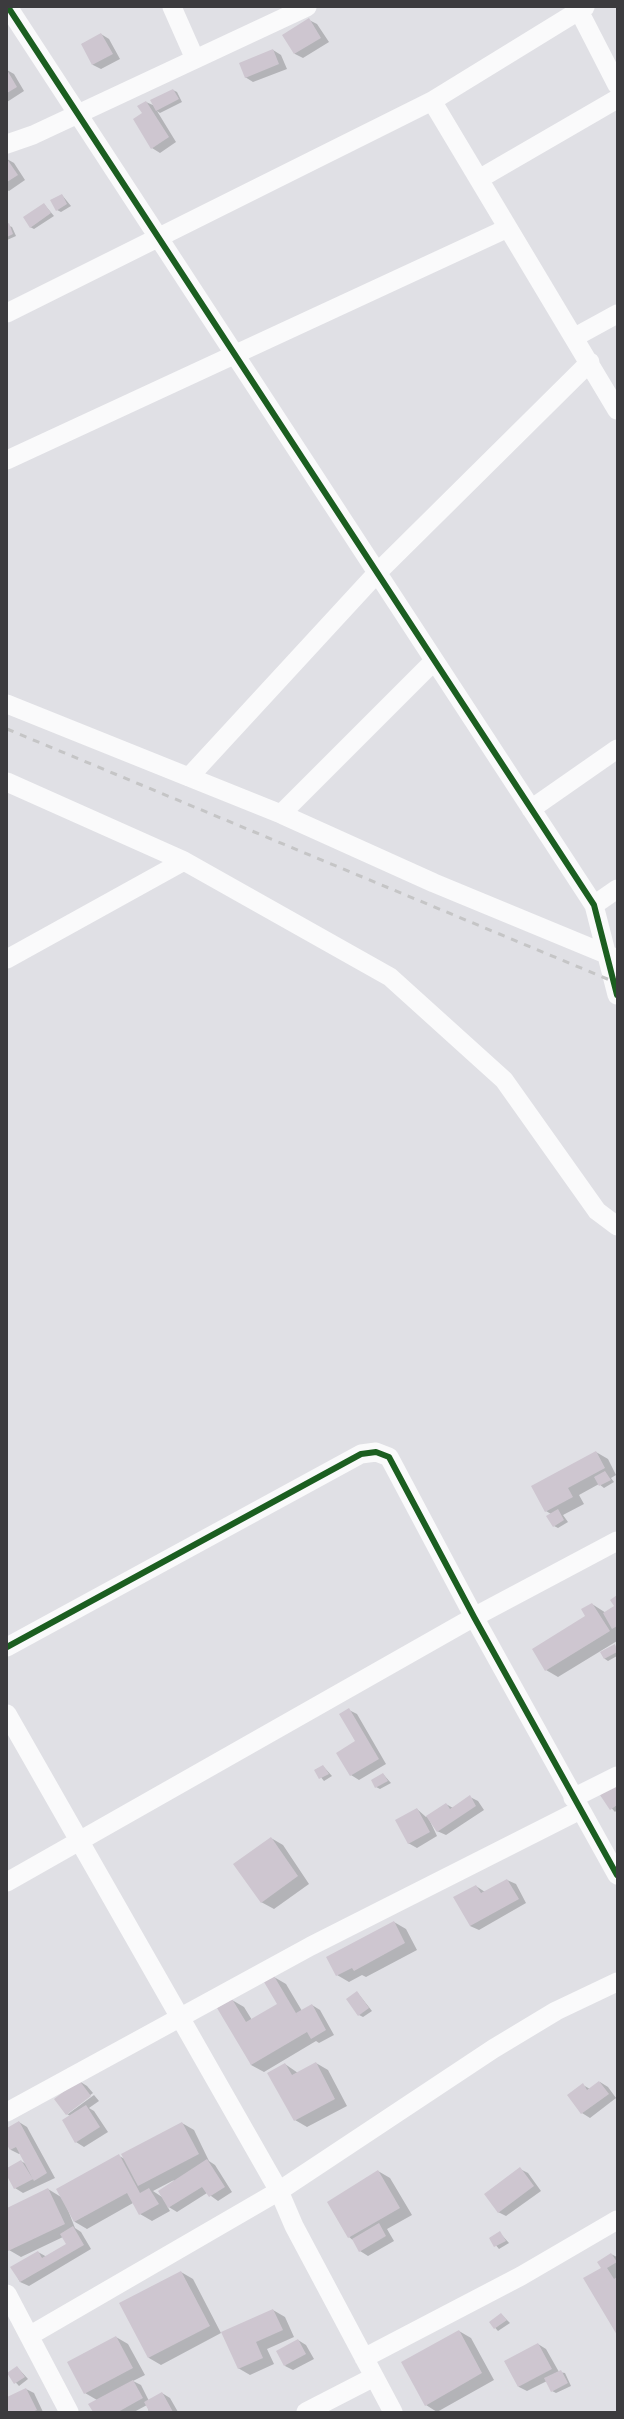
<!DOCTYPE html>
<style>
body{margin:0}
#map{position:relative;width:624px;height:2419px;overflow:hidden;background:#e0e0e5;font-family:Rubik,sans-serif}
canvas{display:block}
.frame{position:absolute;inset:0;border:8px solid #3c3b3e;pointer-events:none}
</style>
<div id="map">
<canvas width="624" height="2419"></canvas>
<div class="frame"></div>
</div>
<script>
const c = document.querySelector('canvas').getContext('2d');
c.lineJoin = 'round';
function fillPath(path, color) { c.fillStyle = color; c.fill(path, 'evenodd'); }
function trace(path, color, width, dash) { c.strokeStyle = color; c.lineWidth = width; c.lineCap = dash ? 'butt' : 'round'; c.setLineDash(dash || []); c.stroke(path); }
fillPath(new Path2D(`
 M309 20 317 24 329 42 303 58 295 54 284 36Z
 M101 34 109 39 120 59 101 69 93 65 82 44Z
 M273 50 281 55 287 69 253 82 245 77Z
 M7 70 14 74 24 91 7 102Z
 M173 90 177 92 182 102 160 113 157 111 176 142 160 153 152 148 143 114 146 102 155 106 152 101Z
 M7 159 14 163 25 180 9 191 7 190Z
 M62 195 71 206 61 212 57 210Z
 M44 204 54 216 34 229 30 227Z
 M7 225 12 227 16 236 7 240Z
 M596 1452 608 1459 616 1475 611 1478 614 1482 604 1488 599 1484 579 1495 584 1504 563 1515 568 1522 558 1528 554 1526 551 1514 546 1511Z
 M617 1596V1641L558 1677 546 1670 587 1616 592 1604 606 1613 615 1607Z
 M615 1645 617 1656 608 1661 605 1659 601 1653Z
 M349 1710 357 1714 386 1764 359 1780 351 1775 357 1741Z
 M323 1766 332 1776 324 1781 315 1770Z
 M383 1774 391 1783 380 1789 376 1787Z
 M617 1785V1810L615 1812 601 1796Z
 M470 1797 478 1801 484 1810 446 1835 437 1831 428 1817 437 1836 417 1848 408 1843 417 1809 426 1817 446 1804 453 1808Z
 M271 1838 283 1845 309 1884 274 1909 261 1902Z
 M507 1880 516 1884 526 1903 479 1930 470 1926 476 1886 485 1892Z
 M394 1922 406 1929 417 1950 366 1977 362 1975 349 1982 337 1975Z
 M274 1977 286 1984 302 2011 312 2005 320 2010 334 2035 319 2043 316 2041 264 2072 251 2065 232 2000 244 2007 252 2020 279 2004Z
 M357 1992 372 2011 363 2017 359 2015Z
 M316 2063 328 2070 347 2106 307 2127 295 2120 285 2064 298 2073Z
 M79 2081 87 2086 93 2093 68 2112V2114L94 2095 99 2101 89 2108 94 2111 108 2132 84 2147 76 2142 70 2116 67 2114Z
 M600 2082 608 2087 616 2098 590 2118 582 2113 568 2095 583 2085 590 2089Z
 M19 2122 27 2127 55 2178 23 2193 15 2188 7 2174V2169L21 2161 26 2164 21 2153 19 2154 11 2150 7 2143V2129Z
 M182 2123 194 2130 209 2161 215 2165 232 2192 218 2201 207 2193 177 2212 167 2206 170 2211 152 2221 140 2214 133 2203 87 2229 75 2222 66 2205 75 2228 81 2232 91 2249 29 2286 20 2282 12 2267 38 2252 47 2257 68 2245 63 2237 21 2257 9 2250 7 2209 48 2189 61 2197 119 2156 125 2159ZM174 2180 162 2197 153 2191Z
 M520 2169 528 2173 541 2191 506 2216 498 2212Z
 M378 2171 390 2178 412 2215 387 2229 394 2241 368 2256 360 2251 354 2241 349 2237Z
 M500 2233 509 2243 499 2249 490 2238Z
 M611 2254 617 2257V2333L602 2268Z
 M181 2272 193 2279 221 2333 161 2365 149 2358 121 2303Z
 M273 2310 285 2317 294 2337 267 2349 274 2364 250 2375 238 2368Z
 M501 2314 510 2323 498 2331 490 2322Z
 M459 2331 471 2338 494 2380 437 2412 426 2405Z
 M116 2337 128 2344 145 2375 133 2381 141 2385 149 2401 162 2393 170 2398 178 2412H149L147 2405 134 2412H94L97 2400 85 2393Z
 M298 2340 306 2345 314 2359 293 2370 285 2366Z
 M538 2344 546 2349 559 2372 565 2373 571 2386 556 2393 552 2391 547 2381 527 2391 519 2387 505 2362Z
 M17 2367 28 2379 19 2386 8 2374Z
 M26 2389 34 2393 43 2412H7V2399Z`), '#0003');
fillPath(new Path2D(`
 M309 18 321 38 294 54 282 35Z
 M101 33 113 54 92 65 81 44Z
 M273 49 279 64 245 78 239 63Z
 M7 70 17 87 7 93Z
 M173 89 179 99 156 111 150 100Z
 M146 101 169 137 151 149 133 119 142 113 137 106Z
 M7 159 18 175 7 182Z
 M62 194 67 204 56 211 50 200Z
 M44 203 51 213 30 228 23 217Z
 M9 223 13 234 7 237V224Z
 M596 1451 605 1468 568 1488 573 1497 545 1512 531 1486Z
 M605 1471 611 1480 599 1486 594 1477Z
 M558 1509 564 1520 553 1527 546 1516Z
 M617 1595V1626L612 1629 603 1613 614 1606 610 1600Z
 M592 1603 610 1631 545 1671 532 1649 585 1616 581 1609Z
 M615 1644 617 1652 604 1659 600 1652Z
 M349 1708 379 1759 350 1776 336 1753 355 1741 339 1714Z
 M323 1765 329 1774 319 1779 314 1770Z
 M383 1773 388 1781 375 1788 371 1780Z
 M617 1784V1805L610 1810 600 1795Z
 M470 1795 476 1806 437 1832 426 1816 446 1803 450 1809Z
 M417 1808 430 1832 408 1844 395 1820Z
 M271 1837 298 1876 261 1903 233 1864Z
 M507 1879 519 1899 470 1926 453 1897 476 1885 481 1893Z
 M394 1921 405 1943 354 1971 352 1968 336 1976 326 1957Z
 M274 1976 303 2025 296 2013 312 2004 326 2030 311 2039 307 2032 251 2065 217 2008 232 1999 246 2022 277 2004 264 1982Z
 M357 1991 369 2008 358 2016 346 1999Z
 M316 2062 335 2099 294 2121 267 2073 285 2063 292 2075Z
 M79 2080 91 2096 66 2115 54 2099Z
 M599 2081 609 2094 581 2114 567 2095 583 2083 587 2090Z
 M86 2105 100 2127 75 2143 62 2120Z
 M19 2121 47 2173 34 2181 16 2147 10 2150 7 2145V2128Z
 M182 2122 199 2154 138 2186 121 2154Z
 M119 2154 140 2193 149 2188 159 2204 139 2215 127 2193 74 2222 56 2189Z
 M207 2159 225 2187 209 2197 202 2187 168 2208 158 2191Z
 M21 2160 33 2179 14 2189 7 2176V2168Z
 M520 2167 534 2186 498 2213 484 2194Z
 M378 2170 400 2208 348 2238 327 2202Z
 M48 2188 65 2224 8 2251 7 2208Z
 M379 2223 386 2236 359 2252 352 2239Z
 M73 2226 84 2245 20 2282 10 2267 38 2251 42 2258 66 2244 60 2234Z
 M500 2231 506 2241 494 2247 489 2238Z
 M611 2253 617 2262 607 2268 614 2279 617 2277V2335L583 2278 601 2268 597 2262Z
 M181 2271 210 2326 148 2358 119 2303Z
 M273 2309 283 2330 256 2342 263 2358 238 2369 221 2332Z
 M501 2313 507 2320 494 2329 489 2322Z
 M459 2330 482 2373 425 2406 401 2362Z
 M116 2336 133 2368 84 2394 67 2362Z
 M298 2339 306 2354 284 2366 276 2351Z
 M538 2343 552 2369 518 2387 504 2361Z
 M17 2366 25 2377 14 2384 7 2373Z
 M561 2370 568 2383 551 2392 544 2378Z
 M133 2380 143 2398 118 2412H93L88 2404Z
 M26 2388 37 2410 32 2412H7V2397Z
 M162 2392 173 2412H147L149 2411 144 2402Z`), '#cec6d0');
trace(new Path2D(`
 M8 7 594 905 617 995
 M172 7 195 59
 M577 7 617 85
 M432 101 617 410
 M7 144 33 135 307 7
 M479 179 617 99
 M7 313 432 101 585 7
 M575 337 617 314
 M7 460 508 228
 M7 704 281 814 434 883 613 957
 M189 777 377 573 590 362
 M7 782 184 861 390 977 504 1080 597 1211 617 1226
 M531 809 617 749
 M281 814 434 661
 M594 905 617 889
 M7 959 184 861
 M7 1647 361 1454 376 1452 389 1457 474 1617 617 1875
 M7 1714 279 2191 294 2226 393 2412
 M573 1798 617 1776
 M7 1882 474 1617 617 1541
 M7 2112 311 1946 580 1810
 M7 2294 69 2412
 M29 2336 279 2191 493 2049 556 2011 617 1982
 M364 2358 521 2276 617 2220
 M306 2412 374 2377`), '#fafafb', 19);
trace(new Path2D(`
 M7 729 617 983`), '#c5c5c6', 3, [7, 7]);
trace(new Path2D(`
 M8 7 594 905 617 995
 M7 1647 361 1454 376 1452 389 1457 474 1617 617 1875`), '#1b5e20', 6);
</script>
